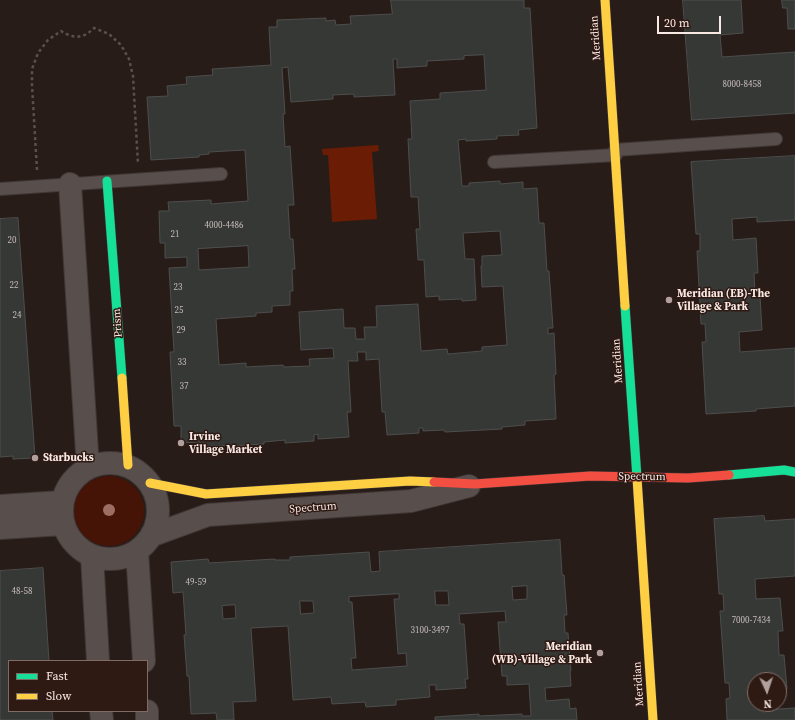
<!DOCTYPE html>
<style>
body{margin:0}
#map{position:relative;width:795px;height:720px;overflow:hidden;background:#281c19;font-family:"Source Serif 4",serif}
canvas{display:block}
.legend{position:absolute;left:8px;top:660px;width:140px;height:52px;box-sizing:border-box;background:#2e1913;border:1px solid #7f6c67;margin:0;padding:5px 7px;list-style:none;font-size:12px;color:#f9e9e5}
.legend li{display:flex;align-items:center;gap:8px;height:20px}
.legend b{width:20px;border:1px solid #7f6c67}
.north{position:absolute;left:747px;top:672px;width:40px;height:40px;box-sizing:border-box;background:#2e1913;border:1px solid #7f6c67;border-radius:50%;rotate:177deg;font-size:11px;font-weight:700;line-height:16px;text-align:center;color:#f9e9e5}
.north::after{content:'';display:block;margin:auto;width:14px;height:18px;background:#b0a19e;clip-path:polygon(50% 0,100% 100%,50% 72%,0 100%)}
.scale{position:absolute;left:657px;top:16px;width:64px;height:18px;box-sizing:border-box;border:2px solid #f9e9e5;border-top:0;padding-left:5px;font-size:12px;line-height:14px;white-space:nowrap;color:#f9e9e5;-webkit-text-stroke:3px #2e1913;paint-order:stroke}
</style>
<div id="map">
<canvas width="795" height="720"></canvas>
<ul class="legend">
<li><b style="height:5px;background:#16e098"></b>Fast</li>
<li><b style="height:5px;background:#ffcf43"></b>Slow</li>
</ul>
<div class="north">N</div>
<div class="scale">20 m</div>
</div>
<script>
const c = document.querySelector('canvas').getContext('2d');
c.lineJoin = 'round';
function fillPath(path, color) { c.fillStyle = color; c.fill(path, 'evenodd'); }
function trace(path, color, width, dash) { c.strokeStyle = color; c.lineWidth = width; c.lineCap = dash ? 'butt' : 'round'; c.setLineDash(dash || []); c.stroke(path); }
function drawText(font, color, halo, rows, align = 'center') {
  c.font = font + ' "Source Serif 4",serif'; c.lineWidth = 3; c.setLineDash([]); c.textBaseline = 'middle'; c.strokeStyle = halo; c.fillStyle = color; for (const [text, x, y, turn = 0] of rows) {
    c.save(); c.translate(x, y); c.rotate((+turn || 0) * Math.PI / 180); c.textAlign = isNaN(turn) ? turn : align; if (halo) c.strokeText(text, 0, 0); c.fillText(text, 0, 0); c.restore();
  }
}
fillPath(new Path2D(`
 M74 511a35 35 0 1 1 70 0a35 35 0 1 1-70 0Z`), '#461406');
fillPath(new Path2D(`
 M378 145 379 151 372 152 377 219 332 222 328 155H323L322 149Z`), '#6a1c04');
const building = new Path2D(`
 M391 0H524V8H530L537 128 518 130 519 135 497 136V139L466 141V139L458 140 462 186H469V183L500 181V184L523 182V189L537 188 539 223H544L547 271H549L553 328H548V334L554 333 556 374 554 375 556 419 525 421V425L502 427V429L445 432 444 430 423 431V428H419V433L387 435 385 412H382L379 359 366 360V352H357L358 361H348L351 412H347L349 437 318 439V434L314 435V441L285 443V440L264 442V444L234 446V445L200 447V442L181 443V426H174L170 352H174L169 268 187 267V257L165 258V243H160L159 211H169L168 202 211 200V204L248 201 245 150 209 152V154L199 155V157L151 160 147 97 168 96 167 86 187 84 186 77 213 75 212 69 271 65 269 27H277V20L326 18V21L335 20 336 25 351 24 350 16 392 14ZM484 55 486 90 440 93V99L410 101 412 139H408L411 197H418L420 229H416L418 260H424L426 297 439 296V300L462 299V301L476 300 474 259H465L463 233 500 231 502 255 482 256V266H481L482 287 503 286 507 345 482 347V351L448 354 447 349 421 351 418 304 376 306 377 327H364L365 339H356L355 328H344L343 309 299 312 301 350 333 348 334 358 309 359 310 366 284 367 283 365 246 367V363L219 365 216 319 256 316V313L272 312V306L290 305V291H293L292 269H295L293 239H290L288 205H294L290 146 285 147 283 114H285L282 68 288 67 291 102 333 99V95L354 94V97L395 95 393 59H397V68L427 66V61L464 59V56ZM248 246 249 267 199 270 198 249Z
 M683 0H741L743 33 720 35 722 57 795 52V113L692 120Z
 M782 0H795V29H788L787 8H783Z
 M795 156V220L757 222V217L732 219 733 240 756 238 758 273H754L755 296H760L762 330 739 332 740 352 795 348V406L756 409V411L706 414 702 342H706L705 324H701L697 251H700V234H696L691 162Z
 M18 218 35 458 13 459V456L0 457V219Z
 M764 516 765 521 795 519V576L755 579 756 599 780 598 783 631H778L779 655H784L787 689H779V680H755V704H763L764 710 795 708V720H727L726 699 730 698 729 683H725L720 611H724L723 594H719L714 519Z
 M560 540 562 575H564L567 615H564L565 633H568L571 671H570L571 686 545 688 546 701 569 699 570 709 576 708 577 720H435V717L479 714V716L522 714V716H531L529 684 507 685V676H502L498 622H506L505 611 459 614 460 624H464L468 679H465L466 688 436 690V685H429L430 697 396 700V705L366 707 365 702 332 704 331 697 293 700 288 626 251 628 256 701 233 702 234 720H217L216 713 191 714 189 676H187L184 635H186L183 592 173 593 171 562 208 559 209 563 275 559V560H290V557L369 552 371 572 380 571 379 552ZM527 586V599L513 600 512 587ZM435 591H448L449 605H436ZM399 594V599H394L398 654 406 653 407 666 352 670 351 658H356L352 602H349V597ZM300 601H313L314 613 301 614ZM235 605 236 618 223 619 222 606Z
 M43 568 49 661H9V711H52L53 720H0V571Z`);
fillPath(building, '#363836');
trace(building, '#4d4e4d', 1);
const lane = new Path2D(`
 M615 150 776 139
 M494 162 616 155
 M0 189 221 174`);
const street = new Path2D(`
 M70 184 88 468
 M62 511a48 48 0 1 1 96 0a48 48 0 1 1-96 0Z
 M0 506 62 502
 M0 528 63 524
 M153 535 208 515 411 501 469 486
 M137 551 144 661
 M92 556 98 661
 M101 711 102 720
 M147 711V720`);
const fast = new Path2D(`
 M107 181 122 378
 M625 306 637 478
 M729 475 784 470 795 472`);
const slow = new Path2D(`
 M605 0 625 306
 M122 378 128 465
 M637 478 653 720
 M150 483 206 494 410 481 434 482`);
const jam = new Path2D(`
 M434 482 475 484 590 476 688 478 729 475`);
trace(lane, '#423936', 14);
trace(street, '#423936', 24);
trace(fast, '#423936', 10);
trace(slow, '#423936', 10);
trace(jam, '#423936', 10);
trace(new Path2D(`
 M37 170 32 85V69L38 53 48 40 61 31C74 39 83 39 94 28L109 34 121 45 129 59 133 76 138 164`), '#59514f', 2.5, [3, 3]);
trace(lane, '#584e4c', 12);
trace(street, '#584e4c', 22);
trace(fast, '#16e098', 9);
trace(slow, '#ffcf43', 9);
trace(jam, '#f24e42', 9);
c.fillStyle = '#9d6e62';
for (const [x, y] of [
 [109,510]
]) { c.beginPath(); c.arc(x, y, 6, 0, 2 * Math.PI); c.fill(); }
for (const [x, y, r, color] of [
 [669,300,4,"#b0a19e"],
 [181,443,4,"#b0a19e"],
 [35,458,4,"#b0a19e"],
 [600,653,4,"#b0a19e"]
]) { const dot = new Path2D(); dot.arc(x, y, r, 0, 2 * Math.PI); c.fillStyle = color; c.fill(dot); trace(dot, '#2e1913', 1.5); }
drawText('9px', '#c8bdb9', null, [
 ["8000-8458",742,85],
 ["4000-4486",224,226],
 ["21",175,235],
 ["20",12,241],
 ["22",14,286],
 ["23",178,288],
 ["25",179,311],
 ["24",17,316],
 ["29",181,331],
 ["33",182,363],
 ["37",184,387],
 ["49-59",196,583],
 ["48-58",22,592],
 ["7000-7434",751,621],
 ["3100-3497",430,631]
]);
drawText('11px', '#f9e9e5', '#2e1913', [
 ["Meridian",596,38,-94],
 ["Prism",118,323,-94],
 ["Meridian",618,361,-94],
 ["Spectrum",642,477,1],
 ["Spectrum",313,508,-4],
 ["Meridian",639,684,-94]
]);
drawText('bold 11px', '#f9e9e5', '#2e1913', [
 ["Meridian (EB)-The",677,294],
 ["Village & Park",677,307],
 ["Irvine",189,437],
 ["Village Market",189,450],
 ["Starbucks",43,458],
 ["Meridian",592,647,"right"],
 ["(WB)-Village & Park",592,660,"right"]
], 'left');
</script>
